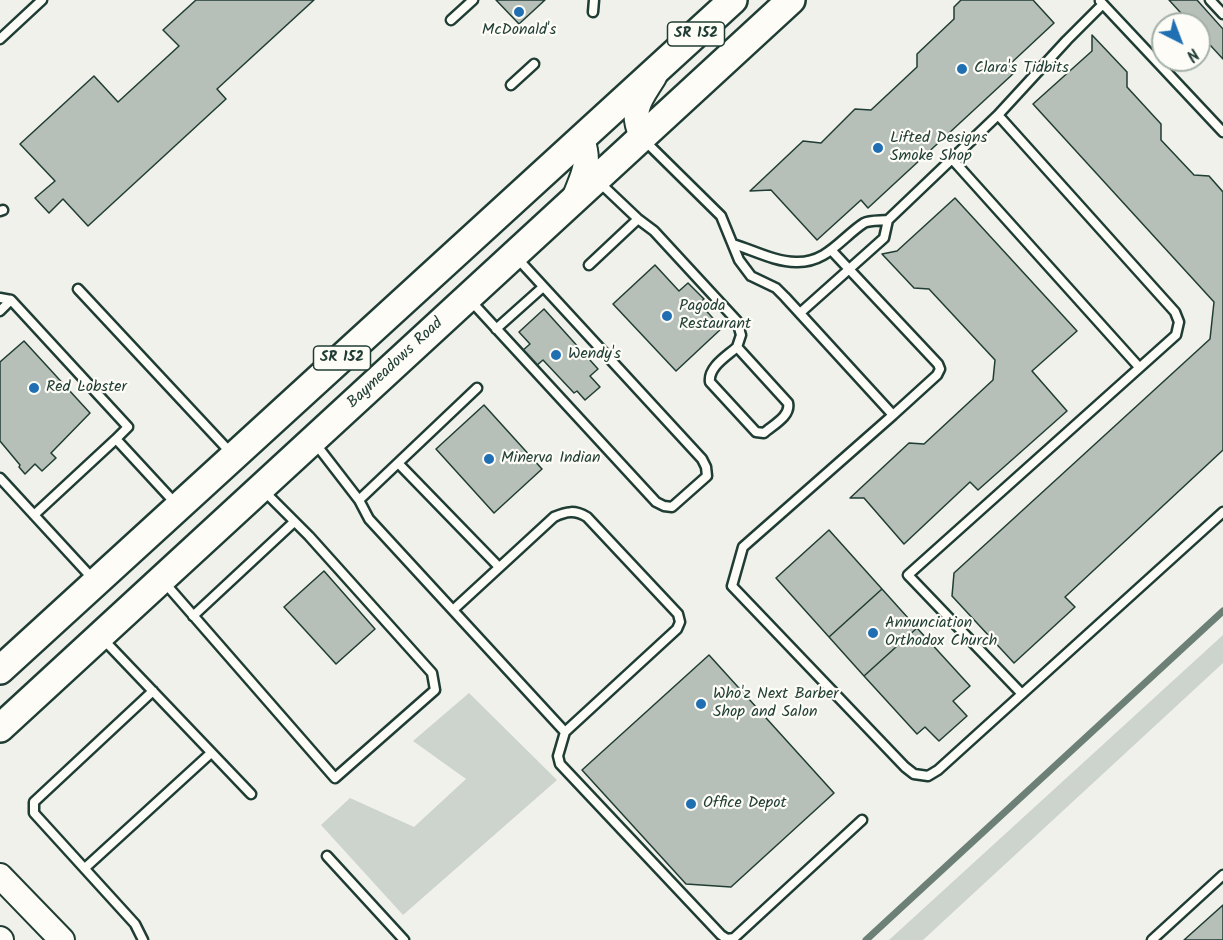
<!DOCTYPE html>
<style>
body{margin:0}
#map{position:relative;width:1223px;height:940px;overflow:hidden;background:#f0f1eb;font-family:Kalam,sans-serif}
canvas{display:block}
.north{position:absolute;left:1151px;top:12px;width:60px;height:60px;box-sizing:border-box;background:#fdfcf7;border:2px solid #a4b0a9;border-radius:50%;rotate:138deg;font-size:16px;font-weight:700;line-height:24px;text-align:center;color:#1f3d34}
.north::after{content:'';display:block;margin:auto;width:21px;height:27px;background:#1f6fb2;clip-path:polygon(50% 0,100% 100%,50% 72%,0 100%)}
</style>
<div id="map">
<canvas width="1223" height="940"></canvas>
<div class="north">N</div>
</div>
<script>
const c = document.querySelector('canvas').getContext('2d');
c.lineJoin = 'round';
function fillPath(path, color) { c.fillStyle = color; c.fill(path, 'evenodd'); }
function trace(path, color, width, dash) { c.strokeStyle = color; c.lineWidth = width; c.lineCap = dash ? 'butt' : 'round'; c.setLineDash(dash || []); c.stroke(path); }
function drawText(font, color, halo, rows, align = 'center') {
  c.font = font + ' Kalam,sans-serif'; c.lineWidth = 4.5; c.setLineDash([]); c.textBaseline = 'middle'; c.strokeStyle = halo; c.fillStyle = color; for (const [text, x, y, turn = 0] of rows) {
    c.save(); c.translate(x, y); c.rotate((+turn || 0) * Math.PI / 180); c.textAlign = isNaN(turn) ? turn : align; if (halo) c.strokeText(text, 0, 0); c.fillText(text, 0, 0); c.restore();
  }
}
fillPath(new Path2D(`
 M1223 635V663L923 940H889Z
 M469 693 557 780 403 915 321 825 350 798 414 827 466 779 413 741Z`), '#cdd3cd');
trace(new Path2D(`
 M866 940 1223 611`), '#6c8077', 7);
const building = new Path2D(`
 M196 0H314L217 89 226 99 88 226 63 199 49 213 35 198 55 181 20 144 94 76 118 102 179 46 163 30Z
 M496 0H545L519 24Z
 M961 0H1033L1054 23 1009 65 1015 72 868 208 861 200 817 240 771 190 750 191 803 141 821 143 855 109 871 110 917 67V54L954 19V7Z
 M1169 0H1197L1223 29V59L1199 33V24H1191Z
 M1092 35 1127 72V87L1161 124V140L1194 175 1209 176 1223 192V450L1065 597 1075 607 1014 663 952 596 954 573 1210 339 1214 302 1033 104 1092 51Z
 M955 198 1077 331 1032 371 1067 411 978 490 970 482 904 544 864 498H850L909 443 924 444 993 380 995 360 929 289 914 288 882 254 897 251Z
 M655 265 679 291 688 283 704 299 699 303 722 328 676 371 613 304Z
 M544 309 598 369 590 376 600 387 585 400 577 391 574 393 543 360 536 366 522 351 530 344 519 332Z
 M24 341 90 413 51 453 56 458 42 471 35 464 25 474 19 467 20 465 0 441V362Z
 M484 405 542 469 494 513 436 449Z
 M829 530 882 589 829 637 776 578Z
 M324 571 375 629 336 664 284 607Z
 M882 589 917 628 864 676 829 637Z
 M917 628 970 686 953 701 967 716 939 741 925 727 917 734 864 676Z
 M709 655 834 793 731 887 686 884 582 770Z
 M1223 905V940H1184Z`);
fillPath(building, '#b6bfb8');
trace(building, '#1f3d34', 1.5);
const lane = new Path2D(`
 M1210 0 1223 14
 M1100 1 1223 132
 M593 12 594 0
 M451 20 473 0
 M0 39 42 0
 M511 85 534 64
 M998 115 1175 312 1179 322 1176 335 908 575 1022 694
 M644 140 721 216 739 260 751 276 776 288 785 297 893 415 743 547 732 586 905 767 914 774 928 776 938 770 1223 512
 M952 159 1139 367
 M599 182 638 219 654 231 737 321 741 335 737 347 788 403C791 416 773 425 764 433L756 432 710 382C708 367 727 356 737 347
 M0 211 3 210
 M733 244C753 250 775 262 796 262 827 263 841 238 864 223 870 220 881 221 888 220
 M832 251 938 364 940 369 937 375 893 415
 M589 265 638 219
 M78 289 231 453
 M0 298 11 300 128 427 116 439 176 504
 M470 300 656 502 664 506 672 507 707 476 706 467 702 459 517 258
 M0 311 11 300
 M800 313 884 238 888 220 998 115 1067 40 1103 4
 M496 329 543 287
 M315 443 359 500 369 519 565 732 677 629 680 622 678 614 587 517C575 510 567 511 554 517L453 610
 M398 463 499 567
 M0 478 93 579
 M359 500 477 388
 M34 515 116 439
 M164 582 335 778 435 690 432 673 309 536 263 490
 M193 616 294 522
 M102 638 251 794
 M565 732 558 756 560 764 721 935 727 939 734 938 862 820
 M327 856 404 940
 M85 868 211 753
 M143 940 135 924 34 813V802L153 691
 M1152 940 1223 875`);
const secondary = new Path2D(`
 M642 137C630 109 639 101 654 77
 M574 199C583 175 591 165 582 139
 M0 876 62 940
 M0 939 1 940`);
const primary = new Path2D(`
 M0 670 733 0
 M0 728 791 0`);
trace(lane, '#1f3d34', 13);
trace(secondary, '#1f3d34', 28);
trace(primary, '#1f3d34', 32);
trace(lane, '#fdfcf7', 8);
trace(secondary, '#fdfcf7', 24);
trace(primary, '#fdfcf7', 27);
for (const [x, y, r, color] of [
 [519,12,6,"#1f6fb2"],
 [962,69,6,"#1f6fb2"],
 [878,148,6,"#1f6fb2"],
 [667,316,6,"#1f6fb2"],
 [556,355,6,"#1f6fb2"],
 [34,388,6,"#1f6fb2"],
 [489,459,6,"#1f6fb2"],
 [873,633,6,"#1f6fb2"],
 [701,704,6,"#1f6fb2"],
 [691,804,6,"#1f6fb2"]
]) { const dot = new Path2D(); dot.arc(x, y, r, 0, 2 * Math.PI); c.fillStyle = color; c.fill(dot); trace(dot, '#fdfcf7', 2); }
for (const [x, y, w] of [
 [696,34,57],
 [342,358,57]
]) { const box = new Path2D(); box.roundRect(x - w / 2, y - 12, w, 24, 4.5); c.fillStyle = '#fdfcf7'; c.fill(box); trace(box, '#1f3d34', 1.5); }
drawText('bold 15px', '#1f3d34', null, [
 ["SR 152",696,34],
 ["SR 152",342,358]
]);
drawText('16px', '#1f3d34', '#fdfcf7', [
 ["McDonald's",519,31,"center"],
 ["Clara's Tidbits",974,69],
 ["Lifted Designs",890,139],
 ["Smoke Shop",890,157],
 ["Pagoda",679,307],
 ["Restaurant",679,325],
 ["Wendy's",568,355],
 ["Red Lobster",46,388],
 ["Minerva Indian",501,459],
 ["Annunciation",885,624],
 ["Orthodox Church",885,642],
 ["Who'z Next Barber",713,695],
 ["Shop and Salon",713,713],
 ["Office Depot",703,804]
], 'left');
drawText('16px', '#1f3d34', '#fdfcf7', [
 ["Baymeadows Road",396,364,-43]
]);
</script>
